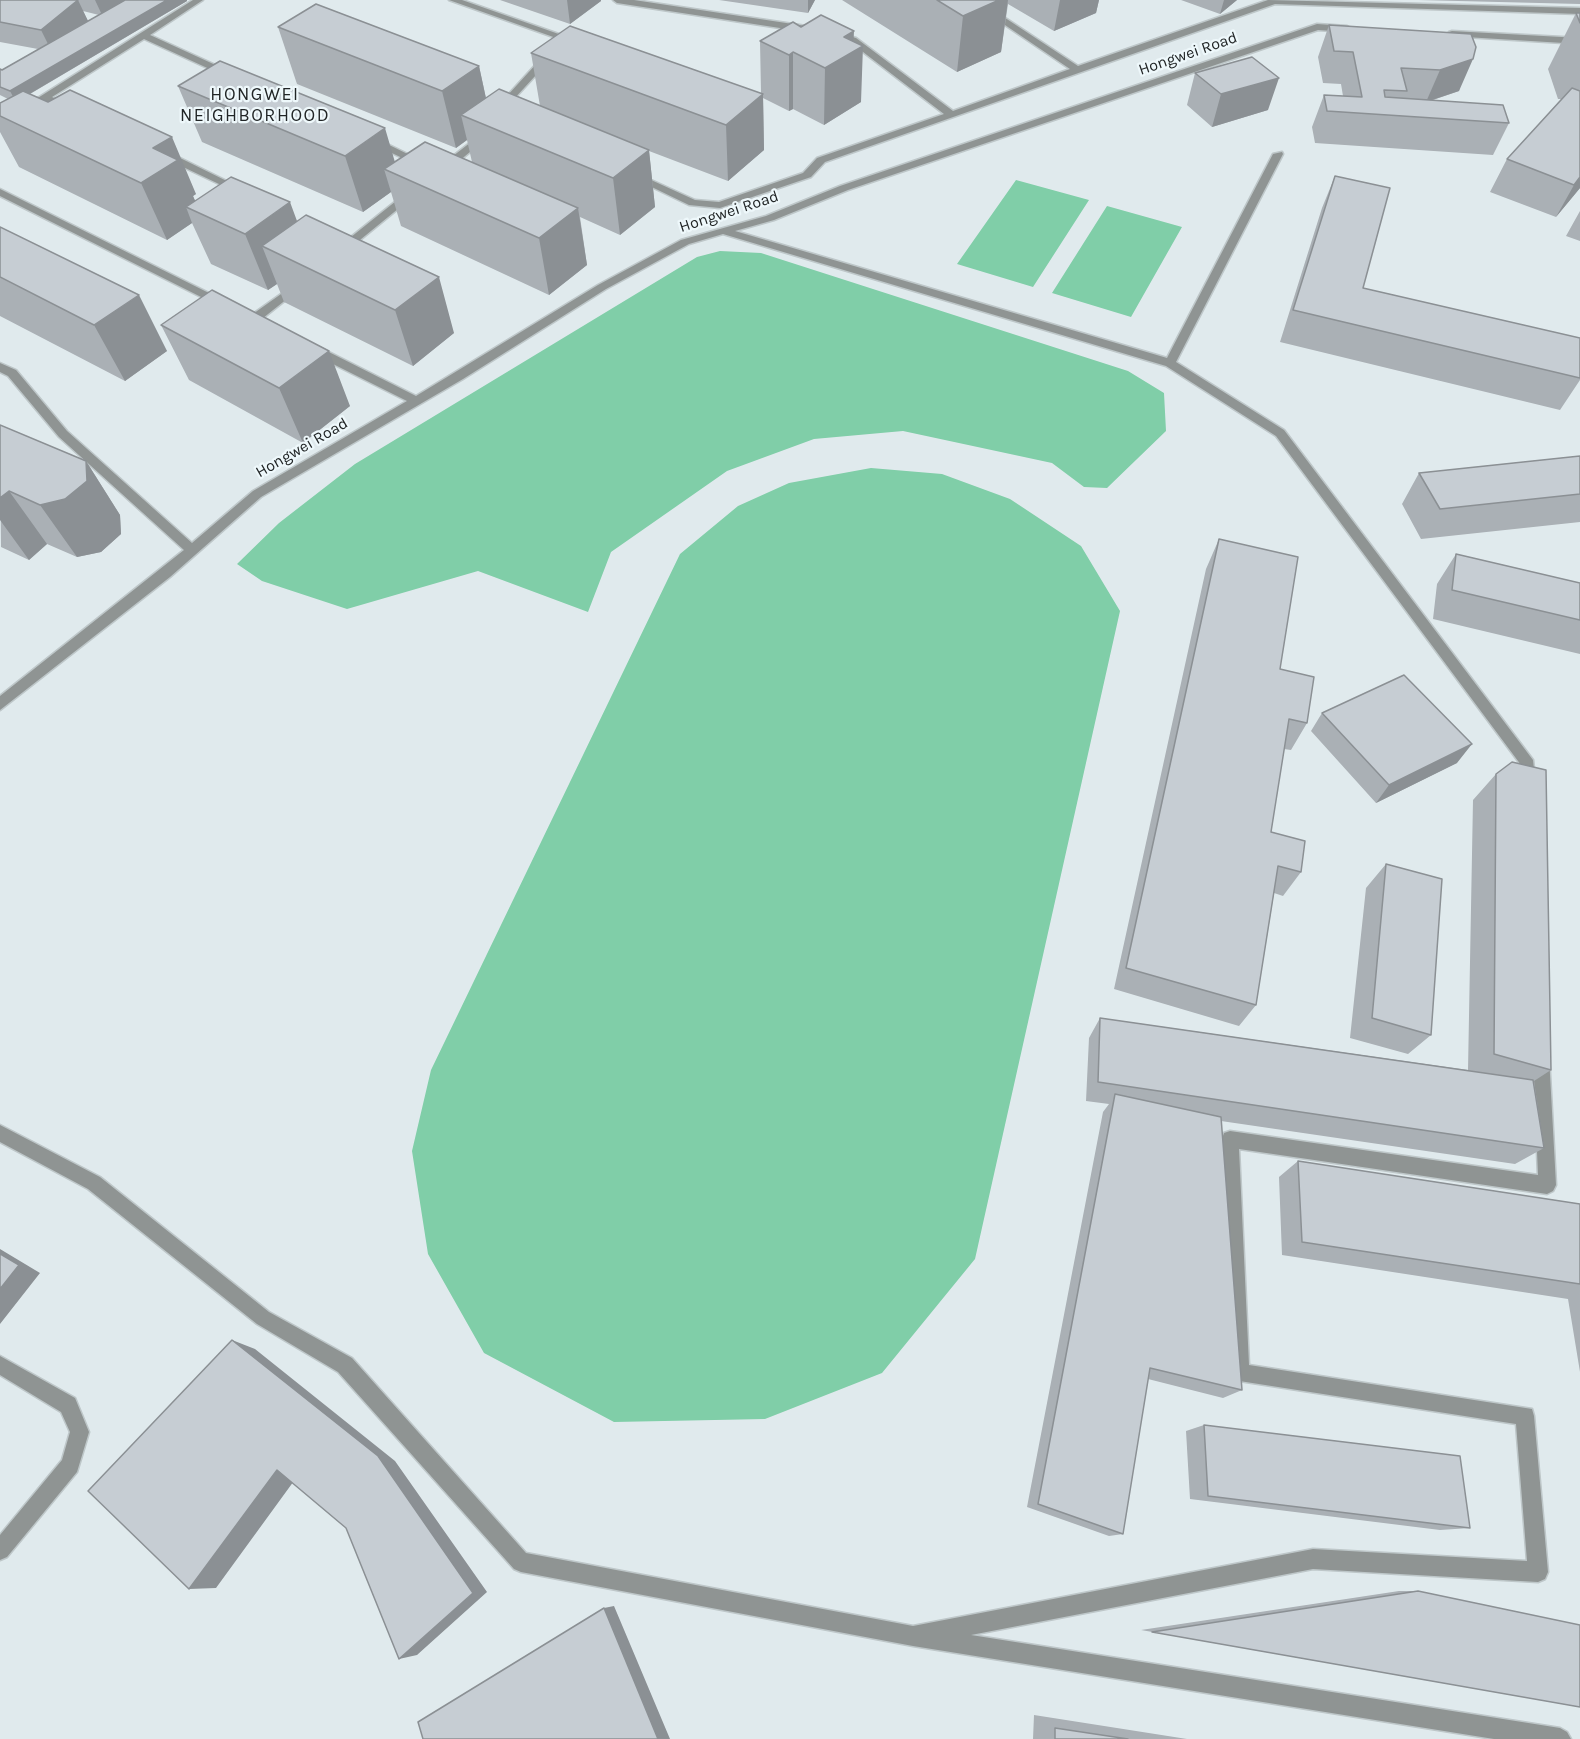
<!DOCTYPE html>
<style>
body{margin:0}
canvas{display:block;background:#e0eaed}
</style>
<canvas width="1580" height="1739"></canvas>
<script>
const c = document.querySelector('canvas').getContext('2d');
c.lineJoin = 'round';
function fillPath(path, color) { c.fillStyle = color; c.fill(path, 'evenodd'); }
function trace(path, color, width, dash) { c.strokeStyle = color; c.lineWidth = width; c.lineCap = dash ? 'butt' : 'round'; c.setLineDash(dash || []); c.stroke(path); }
function drawText(font, color, halo, rows, align = 'center') {
  c.font = font + ' Karla,sans-serif'; c.lineWidth = 4.5; c.setLineDash([]); c.textBaseline = 'middle'; c.strokeStyle = halo; c.fillStyle = color; for (const [text, x, y, turn = 0] of rows) {
    c.save(); c.translate(x, y); c.rotate((+turn || 0) * Math.PI / 180); c.textAlign = isNaN(turn) ? turn : align; if (halo) c.strokeText(text, 0, 0); c.fillText(text, 0, 0); c.restore();
  }
}
fillPath(new Path2D(`
 M1016 180 1089 200 1033 287 957 264Z
 M1107 206 1182 227 1131 317 1052 293Z
 M720 251 761 253 1128 371 1164 393 1166 431 1107 488 1084 487 1052 463 903 431 814 439 727 471 611 552 588 612 478 571 347 609 262 581 237 564 279 523 355 464 697 257Z
 M871 468 942 474 1010 499 1081 546 1120 611 975 1259 882 1373 765 1419 614 1422 484 1353 428 1254 412 1151 431 1070 680 554 738 506 789 483Z`), '#80cea8');
const minor = new Path2D(`
 M193 0H203L150 35 233 73V77H227L144 39 52 97 72 107V111H66L45 101 38 104 33 101Z
 M449 0H462L570 38 502 112H496V108L559 39Z
 M613 0H634L806 26 811 29 806 32 617 3Z
 M968 0H978L1078 66 1268 0 1580 8V14L1275 4 825 162 811 177 720 208 689 205 629 176 638 174 695 200 719 202 803 173 817 158 944 114 850 42 833 37V33L836 32 856 38 953 111 1070 69Z
 M1317 24 1347 26 1352 29 1347 32 1318 30 848 190 774 220 735 231 1167 358 1273 154 1282 152 1283 154 1176 362 1284 430 1533 760 1536 787 1534 791H1524L1521 765 1276 436 1166 366 723 234 689 244 606 289 463 379 261 497 170 577 0 710V696L184 550 59 437 8 376 0 372V363L16 370 67 431 192 543 253 491 407 401 311 353V347H319L416 396 598 285 681 240 766 216 840 186Z
 M1452 31 1580 38V44L1449 36V32Z
 M480 135 488 137 447 171H439V167Z
 M371 139H377L428 164 419 166 371 143Z
 M162 153H170L247 191 238 193 162 157Z
 M0 189 227 302 228 304 227 306H219L0 196Z
 M406 193 415 195 344 253H336V249Z
 M298 282 302 283V287L258 322H250V316Z
 M1541 1048 1547 1051 1549 1056 1556 1185 1553 1191 1547 1194 1239 1149 1249 1365 1532 1409 1534 1416 1548 1572 1545 1579 1538 1582 1313 1569 971 1635 1560 1728 1567 1732 1571 1739H1494L913 1646 521 1572 514 1569 338 1372 257 1324 88 1189 0 1142V1125L100 1177 269 1312 352 1358 526 1553 913 1626 1313 1549 1527 1561 1516 1424 1233 1380 1231 1373 1222 1139 1224 1133 1230 1131 1538 1175 1533 1056 1535 1051Z
 M0 1356 75 1398 89 1432 77 1472 7 1557 0 1560V1535L62 1460 70 1432 61 1412 0 1375Z`);
trace(minor, '#bec7c9', 3);
fillPath(minor, '#8f9493');
fillPath(new Path2D(`
 M0 0H187V1L30 94 196 194 193 196 195 201 297 221 454 333 413 366 284 302 277 284 268 290 211 264 192 223 167 240 19 167 0 132V103L8 99 0 95V69L2 70 38 49 0 42ZM83 11 99 15 88 21Z
 M500 0H601V1L570 24Z
 M719 0H815L808 13Z
 M842 0H1099L1096 13 1054 31 1008 4 1001 52 957 72Z
 M1181 0H1237L1220 14Z
 M1418 0H1580V4Z
 M1576 13H1580V188L1556 217 1490 192 1507 159 1561 99H1558L1548 69Z
 M1329 25 1471 34 1459 91 1433 100 1509 123 1493 155 1315 143 1312 127 1324 95 1343 96 1341 84 1323 83 1318 57Z
 M278 27 479 66 486 98 540 106 531 53 761 93 760 41 801 27 854 41 861 102 824 125 793 109 789 111 763 98 764 150 728 181 649 151 655 207 620 235 580 217 587 265 549 295 401 226 391 192 363 212 202 142 178 86 395 162H472L467 140 456 148 297 84Z
 M1195 73 1268 110 1212 127 1187 105Z
 M1335 176 1363 288 1580 338V380L1560 410 1280 342 1322 208Z
 M1580 211V241L1566 236Z
 M0 227 167 351 125 381 0 316Z
 M161 325 350 406 303 443 189 380Z
 M0 425 86 461 120 515 121 534 101 552 77 557 47 544 29 560 1 547Z
 M1580 456V522L1421 539 1402 504 1419 473Z
 M1219 539 1280 669 1307 723 1291 750 1284 749 1271 832 1301 872 1283 896 1274 893 1256 1005 1239 1026 1114 989 1206 569Z
 M1456 554 1580 583V654L1433 619 1437 584Z
 M1322 713 1457 763 1376 803 1311 731Z
 M1496 774 1551 1070 1534 1081 1544 1148 1515 1164 1221 1121 1242 1390 1223 1398 1148 1379 1123 1534 1109 1536 1027 1507 1103 1112 1109 1104 1086 1101 1089 1038 1100 1018 1468 1070 1473 800Z
 M1386 864 1431 1035 1408 1054 1350 1038 1366 888Z
 M1298 1161 1580 1204V1372L1568 1299 1282 1255 1279 1177Z
 M1204 1425 1470 1528 1440 1530 1190 1499 1186 1431Z
 M1399 1591H1418L1580 1707 1141 1630Z
 M1034 1715 1187 1739H1033Z`), '#aab0b5');
fillPath(new Path2D(`
 M78 0 88 21 52 52 41 30Z
 M95 0H126L102 15Z
 M167 0H187V1L16 102 10 91Z
 M567 0H601V1L570 24Z
 M808 0H815L808 13Z
 M999 0H1008L1001 52 957 72 963 16Z
 M1060 0H1099L1096 13 1054 31Z
 M1224 0H1237L1220 14Z
 M854 31 853 52 863 46 861 102 824 125 825 68 844 37Z
 M793 52V109L789 111V55Z
 M1473 59 1459 91 1426 102 1440 70Z
 M479 66 491 122 461 115 467 140 456 148 442 91Z
 M1279 78 1268 110 1212 127 1221 94Z
 M763 94 764 150 728 181 726 125Z
 M385 128 399 176 384 169 391 192 363 212 345 156Z
 M172 137 196 194 193 196 201 214 186 207 192 223 167 240 141 183 153 148Z
 M649 150 655 207 620 235 613 178Z
 M1580 177V188L1556 217 1574 185Z
 M290 202 311 259 262 246 277 284 268 290 245 234Z
 M578 208 587 265 549 295 539 238Z
 M439 277 454 333 413 366 395 310Z
 M139 295 167 351 125 381 94 325Z
 M329 351 350 406 303 443 279 388Z
 M86 461 120 515 121 534 101 552 77 557 40 505Z
 M9 491 47 544 29 560 0 520V498Z
 M1472 744 1457 763 1376 803 1389 785Z
 M0 1249 40 1273 0 1324Z
 M232 1340 255 1349 395 1461 487 1592 417 1655 399 1659 473 1593Z
 M277 1470 299 1474 216 1588 189 1589Z
 M614 1606 670 1739H658L604 1608Z`), '#8b9094');
const building = new Path2D(`
 M0 0H78L41 30 0 22Z
 M125 0H167L10 91 0 87V69L2 70Z
 M937 0H999L963 16Z
 M316 4 479 66 442 91 278 27Z
 M1576 13H1580V23Z
 M821 15 854 31 844 37 863 46 825 68 793 52 789 55 760 41 793 22 801 27Z
 M1329 25 1471 34 1476 47 1473 59 1440 70 1401 68 1407 91 1384 90 1385 97 1503 105 1509 123 1327 111 1324 95 1362 97 1353 52 1334 51Z
 M570 26 763 94 726 125 531 53Z
 M1252 57 1279 78 1221 94 1195 73Z
 M220 61 385 128 345 156 178 86Z
 M1572 88 1580 91V177L1574 185 1507 159Z
 M499 89 649 150 613 178 461 115Z
 M70 90 172 137 153 148 178 160 141 183 0 116V103L23 91 48 102Z
 M425 142 578 208 539 238 384 169Z
 M1335 176 1390 188 1363 288 1580 338V378L1293 310Z
 M231 177 290 202 245 234 186 207Z
 M306 215 439 277 395 310 262 246Z
 M0 227 139 295 94 325 0 277Z
 M212 290 329 351 279 388 161 325Z
 M0 425 86 461 87 481 65 499 40 505 9 491 0 498Z
 M1580 456V494L1440 509 1419 473Z
 M1219 539 1298 557 1280 669 1314 677 1307 723 1289 719 1271 832 1305 841 1301 872 1278 866 1256 1005 1126 968Z
 M1456 554 1580 583V620L1452 590Z
 M1404 675 1472 744 1389 785 1322 713Z
 M1512 762 1546 770 1551 1070 1494 1054 1496 774Z
 M1386 864 1442 879 1431 1035 1372 1018Z
 M1100 1018 1533 1080 1544 1148 1098 1082Z
 M1115 1094 1221 1117 1242 1390 1150 1368 1123 1534 1038 1504Z
 M1298 1161 1580 1204V1284L1302 1242Z
 M0 1254 19 1265 0 1289Z
 M232 1340 378 1456 473 1593 399 1659 346 1528 277 1470 189 1589 88 1491Z
 M1204 1425 1460 1456 1470 1528 1208 1496Z
 M1418 1591 1580 1625V1707L1152 1632Z
 M604 1608 658 1739H423L418 1722Z
 M1055 1728 1128 1739H1055Z`);
fillPath(building, '#c6cdd3');
trace(building, '#8b9094', 1.5);
drawText('16px', '#212526', '#eef8fb', [
 ["Hongwei Road",1188,54,-19],
 ["Hongwei Road",729,212,-18],
 ["Hongwei Road",302,448,-30]
]);
c.letterSpacing = '1.5px';
drawText('18px', '#212526', '#eef8fb', [
 ["HONGWEI",255,95],
 ["NEIGHBORHOOD",255,116]
]);
c.letterSpacing = '0px';
</script>
